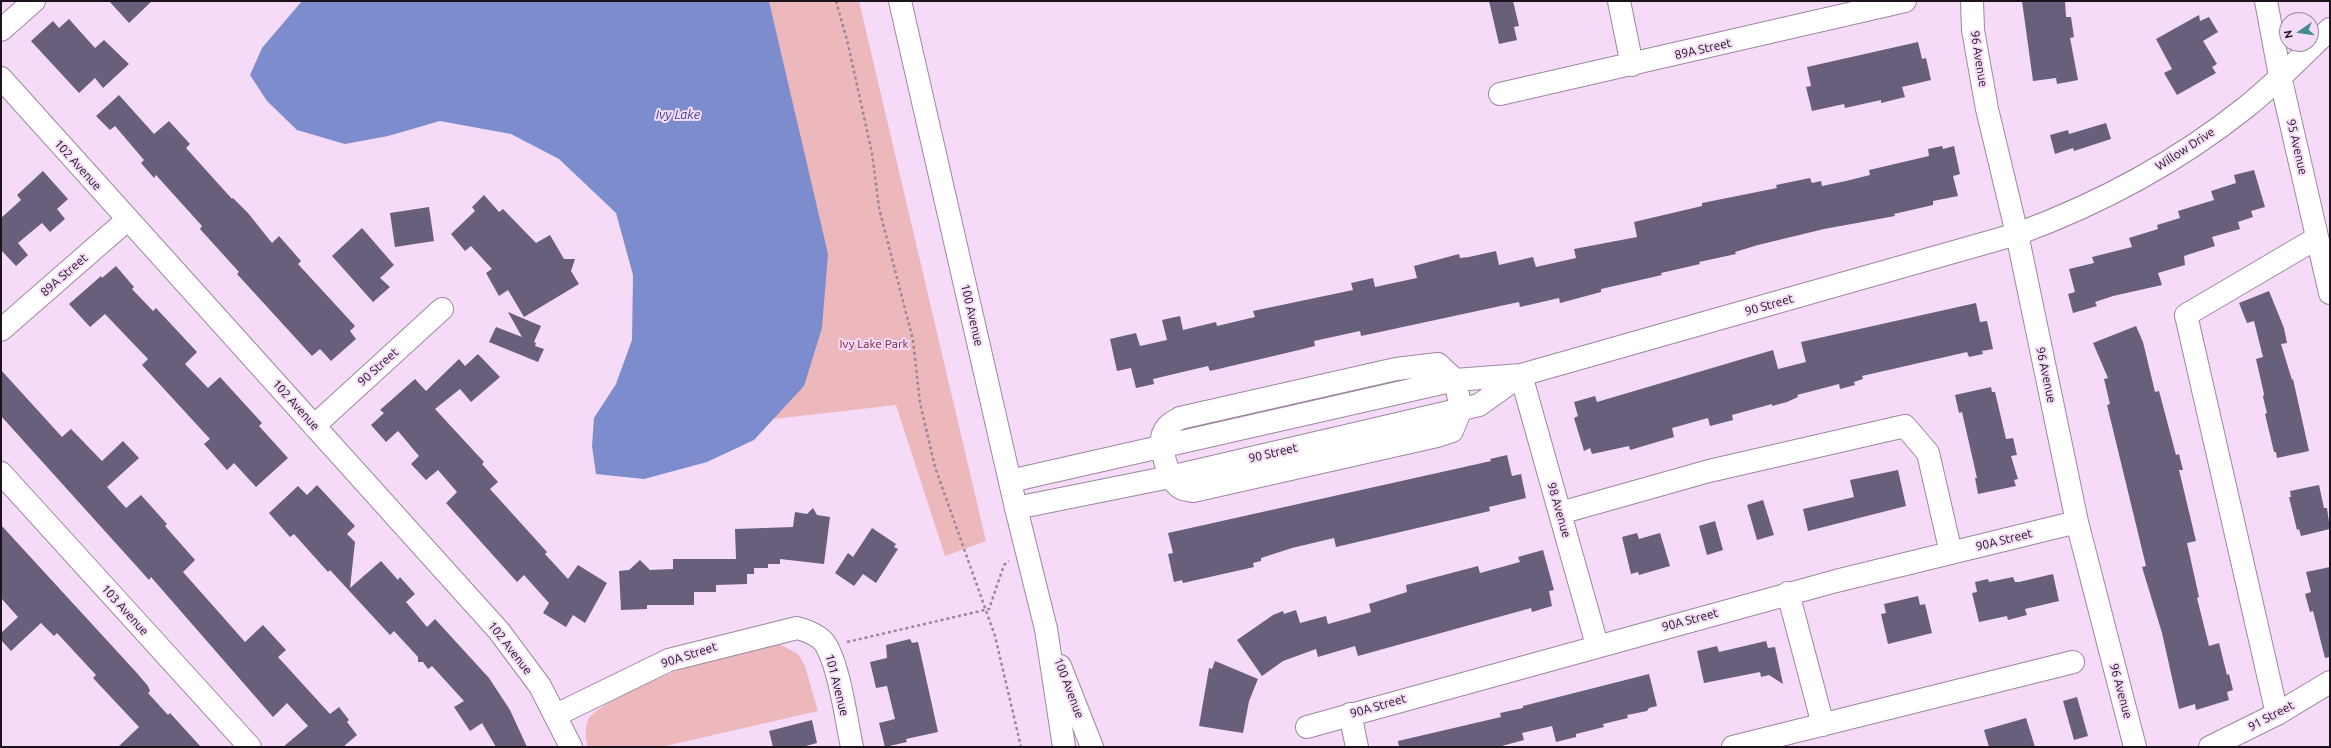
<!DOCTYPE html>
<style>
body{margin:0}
#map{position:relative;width:2331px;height:748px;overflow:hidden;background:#f5dbf8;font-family:Ubuntu,sans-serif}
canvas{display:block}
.frame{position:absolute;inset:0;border:2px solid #1c131d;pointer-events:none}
.north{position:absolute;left:2279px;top:12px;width:40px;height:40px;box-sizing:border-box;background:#f5dbf8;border:1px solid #9e8ba0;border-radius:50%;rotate:257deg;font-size:11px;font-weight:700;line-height:16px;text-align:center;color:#1c131d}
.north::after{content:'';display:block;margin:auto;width:14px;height:18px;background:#448c8f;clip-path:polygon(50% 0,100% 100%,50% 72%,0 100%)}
</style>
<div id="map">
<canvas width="2331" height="748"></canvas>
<div class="frame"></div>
<div class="north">N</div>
</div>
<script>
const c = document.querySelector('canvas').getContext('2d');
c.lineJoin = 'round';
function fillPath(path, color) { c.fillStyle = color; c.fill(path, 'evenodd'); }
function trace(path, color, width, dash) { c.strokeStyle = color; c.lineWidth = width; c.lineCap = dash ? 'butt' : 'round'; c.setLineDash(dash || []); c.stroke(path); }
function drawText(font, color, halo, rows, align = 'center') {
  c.font = font + ' Ubuntu,sans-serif'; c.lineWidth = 4; c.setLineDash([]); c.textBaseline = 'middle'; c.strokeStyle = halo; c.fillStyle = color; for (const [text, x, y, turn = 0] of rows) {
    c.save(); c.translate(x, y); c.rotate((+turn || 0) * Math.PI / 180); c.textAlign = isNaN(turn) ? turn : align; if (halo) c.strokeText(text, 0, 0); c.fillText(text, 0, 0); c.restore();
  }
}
fillPath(new Path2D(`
 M769 1H859L986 541 945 556 896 405 774 419 824 302 796 117Z
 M779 644 798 654 805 666 818 711 661 747H588C585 738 585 729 588 720 596 703 681 668 701 662 727 654 754 650 779 644Z`), '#edb8bc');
fillPath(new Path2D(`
 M302 1H769L828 254 822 328 804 386 754 440 707 462 644 479 596 474 592 446 594 418 616 384 632 340 633 275 616 213 559 159 511 134 440 121 388 136 345 144 297 130 267 101 250 75 262 48Z`), '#7c8ccd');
fillPath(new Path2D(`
 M109 1H152L129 23Z
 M1489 1H1513L1519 26 1514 27 1517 40 1499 44Z
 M2022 1H2065L2066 17H2071L2074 37 2070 38 2078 80 2057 84 2056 78 2033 81Z
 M2199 15 2200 21 2209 17 2218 32 2203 41 2217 64 2212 67 2216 73 2177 95 2164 73 2172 69 2156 39Z
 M69 19 95 48 104 40 129 64 103 88 95 78 79 93 31 41 53 21 59 28Z
 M1918 42 1922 59 1926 58 1931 80 1902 87 1905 97 1881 103V100L1845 108 1844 104 1812 111 1806 87 1811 86 1807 67Z
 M119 95 154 134 169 121 190 144 186 148 232 199 233 198 248 213 272 243 279 236 301 261 298 264 355 326 350 331 356 339 331 361 320 349 312 356 237 274 239 272 200 229 202 226 156 175 154 178 141 163 144 160 115 126 110 130 96 116Z
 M2106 123 2111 139 2074 151 2073 148 2055 154 2050 135 2068 130 2069 134Z
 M1942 146 1943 149 1954 146 1960 174 1953 176 1958 196 1933 201V205L1894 214 1895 216 1824 229 1758 245 1735 252 1736 254 1699 262 1700 264 1661 273 1662 275 1601 289V292L1560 303 1559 298 1520 307 1519 302 1361 336 1360 331 1314 341 1315 346 1299 350 1210 371 1208 366 1153 379 1154 384 1136 388 1131 368 1117 371 1110 339 1136 333 1140 346 1167 340 1162 320 1180 316 1183 330 1216 322 1217 326 1255 317 1253 311 1353 290 1351 283 1373 278 1375 287 1417 278 1414 266 1459 254 1460 258 1469 257 1496 251 1499 265 1533 257 1536 267 1576 258 1574 249 1637 237 1634 222 1702 206V203L1777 188 1776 185 1810 178 1812 183 1821 181 1822 186 1846 181 1870 175 1869 170 1929 156 1928 149Z
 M2254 170 2265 207 2251 211 2253 217 2238 222 2240 229 2212 237 2215 246 2184 256 2185 265 2158 273 2162 285 2113 296 2095 302 2097 306 2073 313 2068 294 2075 292 2069 269 2094 263 2092 257 2132 247 2129 238 2158 229 2157 225 2180 218 2178 211 2214 200 2211 191 2236 183 2234 175Z
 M43 171 68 199 57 209 65 219 50 232 42 223 18 243 28 255 16 266 1 250V218L21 200 17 195Z
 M484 195 499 212 503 209 536 243 550 235 564 259H575L571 271 579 284 524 317 508 290 499 296 486 273 492 269 471 246 465 251 451 234 475 211 472 207Z
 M429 207 434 241 395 247 390 213Z
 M362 228 394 265 380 278 390 287 373 302 332 256Z
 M116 266 134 287 132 289 153 311 156 308 197 352 185 364 208 388 220 377 262 423 259 426 288 458 256 487 234 463 227 470 204 444 210 439 142 365 148 359 105 314 90 327 69 304 101 276 102 278Z
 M2269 291 2284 328 2287 343 2281 344 2292 380 2293 379 2309 451 2277 458 2276 452H2274L2265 414 2267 413 2263 397 2264 394 2256 359 2263 357 2254 321 2247 323 2239 303Z
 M1976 303 1980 322 1987 321 1993 349 1982 351 1983 354 1969 357 1967 352 1862 376 1863 379 1854 382 1855 385 1840 389 1839 384 1797 395 1798 397 1787 402 1772 406V404L1732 415 1733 420 1710 426 1708 418 1672 428 1674 437 1630 450 1629 446 1592 454 1590 448 1584 451 1574 418 1578 416 1574 402 1595 396 1597 402 1773 350 1778 369 1806 362 1801 342Z
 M508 312 541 326 534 342 536 343 535 346 544 349 538 362 489 342 496 327 522 337Z
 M2136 326 2143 342 2155 392 2159 391 2176 455 2179 454 2183 470H2179L2196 541 2187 543 2199 597 2197 598 2209 646 2219 643 2227 675 2229 674 2233 690 2227 692 2229 700 2196 710 2195 704 2179 709 2162 633 2142 567 2146 566 2107 405 2110 404 2104 379 2108 378 2093 343Z
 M478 354 500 377 471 402 460 389 435 409 484 462 482 464 498 482 490 489 547 552 545 554 568 579 578 565 607 583 585 623 573 615 566 627 543 613 549 603 524 575 517 582 446 503 457 492 438 470 426 480 411 464 419 456 398 431 386 442 371 425 384 413 380 410 415 379 426 391 459 359 465 366Z
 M1 370 62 437 71 429 102 461 123 441 139 458 107 487 126 508 141 495 167 524 165 526 195 560 183 572 223 617 245 642 263 625 286 650 278 657 330 714 339 707 349 720 347 722 357 735 343 747H283L308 726 287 703 273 717 151 577 149 580 1 416Z
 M1991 387 1992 392H1995L2006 439 2013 438 2017 455 2011 456 2018 479 2014 480 2016 486 1978 494 1975 478H1977L1962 412 1959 413 1955 395Z
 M1507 455 1512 476 1521 474 1526 498 1489 507 1490 511 1336 547 1334 538 1292 548 1261 558V561L1253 563 1254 567 1183 583 1182 580 1174 582 1168 554 1173 553 1168 533 1491 461 1490 459Z
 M1898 470 1906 506 1808 531 1803 509 1854 497 1850 480Z
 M317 485 355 526 347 534 355 542 350 588 381 561 398 580 400 577 415 594 406 602 427 627 435 619 489 678 510 710 527 747H496L482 723 470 731 454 707 464 701 432 666 428 669 423 662H418V657L394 631 390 635 330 570 328 572 294 534 290 537 269 513 298 486 307 495Z
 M2319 485 2324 508H2327L2330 529 2301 536 2299 529 2297 530 2289 497H2291L2290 491Z
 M1763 500 1774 535 1757 540 1747 505Z
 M813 508 817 515 830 517 824 564 780 559V564H768V568H754V574H747V584L716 585V592H694V605H647V609L621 610 619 571 629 570 640 560 650 570 673 569V559H736L735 529 793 527 795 512 807 514Z
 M1715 521 1723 550 1707 555 1699 526Z
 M1 525 136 672 148 686 150 691 148 693 168 715 170 713 201 747H118L139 727 93 678 96 675 57 633 54 636 41 623 11 651 1 640V633L18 617 1 598Z
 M872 528 896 544 894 547 898 549 876 583 863 574 854 586 835 573 848 553 853 557Z
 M1637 533 1639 539 1660 533 1670 566 1639 575 1638 572 1631 574 1622 537Z
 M1543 550 1554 590 1549 591 1552 606 1532 612 1531 608 1358 656 1355 646 1318 657 1316 649 1283 661 1262 676 1237 640 1273 615 1283 611 1284 614 1296 610 1300 623 1326 616 1328 624 1371 612 1369 604 1407 592 1406 585 1478 566 1480 573 1520 562 1518 557Z
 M2330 567V657L2325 658 2313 611 2310 612 2305 594 2311 592 2306 572Z
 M2053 574 2059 601 2025 609 2027 615 2008 620 2007 616 1979 622 1972 593 1977 592 1975 582 1988 579 1989 582 2013 577 2015 582H2019Z
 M1918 596 1920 605 1925 604 1932 633 1888 644 1881 614 1886 613 1884 604Z
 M910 639 912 643 918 642 938 732 906 739 907 742 885 747 879 723 895 719 887 686 876 688 870 662 887 658 886 645Z
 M1766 641 1768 648 1775 647 1783 684 1769 675 1761 677 1760 672 1704 683 1697 651 1717 646 1719 652Z
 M1215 661 1258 679 1249 701 1243 733 1199 726 1209 668 1212 669Z
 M1649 674 1657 706 1649 708 1647 711 1627 715 1628 718 1603 724 1604 727 1576 734V737L1556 742 1552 726 1522 733 1524 740 1498 747H1399L1398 741 1501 717 1500 713 1523 708V706Z
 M2077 697 2088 736 2074 740 2063 701Z
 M2026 718 2035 747H1989L1984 730Z
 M812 720 817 743 802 747H773L769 731Z`), '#685f7d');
const minor = new Path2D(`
 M1619 1 1632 65
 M1972 1 1973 30 1987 109 2017 234 2077 522 2135 747
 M2266 1 2280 76 2330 293
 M1 30 34 1
 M1 78 499 631 540 686 571 747
 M1500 94 1905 1
 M1 330 127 220
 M1438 364 1455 380 1461 409 1452 431 1437 436 1193 491C1189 490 1184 490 1181 488 1169 482 1157 444 1164 432 1167 425 1173 422 1180 418L1396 369Z
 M1521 375 1597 645
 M314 426 442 309
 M1 473 250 747
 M1010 481 1455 380 1521 375 2017 234C2099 204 2177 162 2245 108 2275 84 2302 56 2330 29
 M1016 508 1170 477 1479 405 1521 375
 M1560 513 1709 471 1905 426 1928 453 1951 553
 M1788 593 1823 725
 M1350 714 1357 747
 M2277 714 2186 315 2317 238
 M556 715 669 660 797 628C808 631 822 636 827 647 840 671 846 719 852 747
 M1307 727 1836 581 2077 522
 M1733 747 2073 662
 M2210 747 2277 714 2330 682`);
const major = new Path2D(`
 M900 1 1016 508 1046 629 1064 747
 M1060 666 1092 747`);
trace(minor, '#9e86a1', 24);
trace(major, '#9e86a1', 24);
trace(new Path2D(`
 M836 1 847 40 872 153 879 208 913 340 920 403 935 467 995 636 1021 747
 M847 642 989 609 1004 565 1009 561`), '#9a879c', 2.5, [3, 3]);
trace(minor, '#fff', 22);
trace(major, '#fff', 22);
drawText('12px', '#1c131d', '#f5dbf8', [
 ["89A Street",1703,49,-13],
 ["96 Avenue",1979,59,81],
 ["95 Avenue",2297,147,77],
 ["Willow Drive",2185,149,-33],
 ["102 Avenue",78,165,48],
 ["89A Street",64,275,-41],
 ["90 Street",1769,305,-16],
 ["100 Avenue",972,315,77],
 ["90 Street",378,367,-42],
 ["96 Avenue",2046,375,78],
 ["102 Avenue",296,405,48],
 ["90 Street",1273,453,-13],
 ["98 Avenue",1559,510,74],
 ["90A Street",2004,540,-14],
 ["103 Avenue",125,610,48],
 ["90A Street",1690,620,-15],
 ["102 Avenue",510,648,52],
 ["90A Street",689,655,-18],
 ["101 Avenue",837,685,76],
 ["100 Avenue",1069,688,69],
 ["96 Avenue",2121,691,75],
 ["90A Street",1378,706,-16],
 ["91 Street",2271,716,-28]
]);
drawText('12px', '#7b1c32', '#f5dbf8', [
 ["Ivy Lake Park",874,344]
]);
drawText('italic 13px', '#3b4796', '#f5dbf8', [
 ["Ivy Lake",678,115]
]);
</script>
